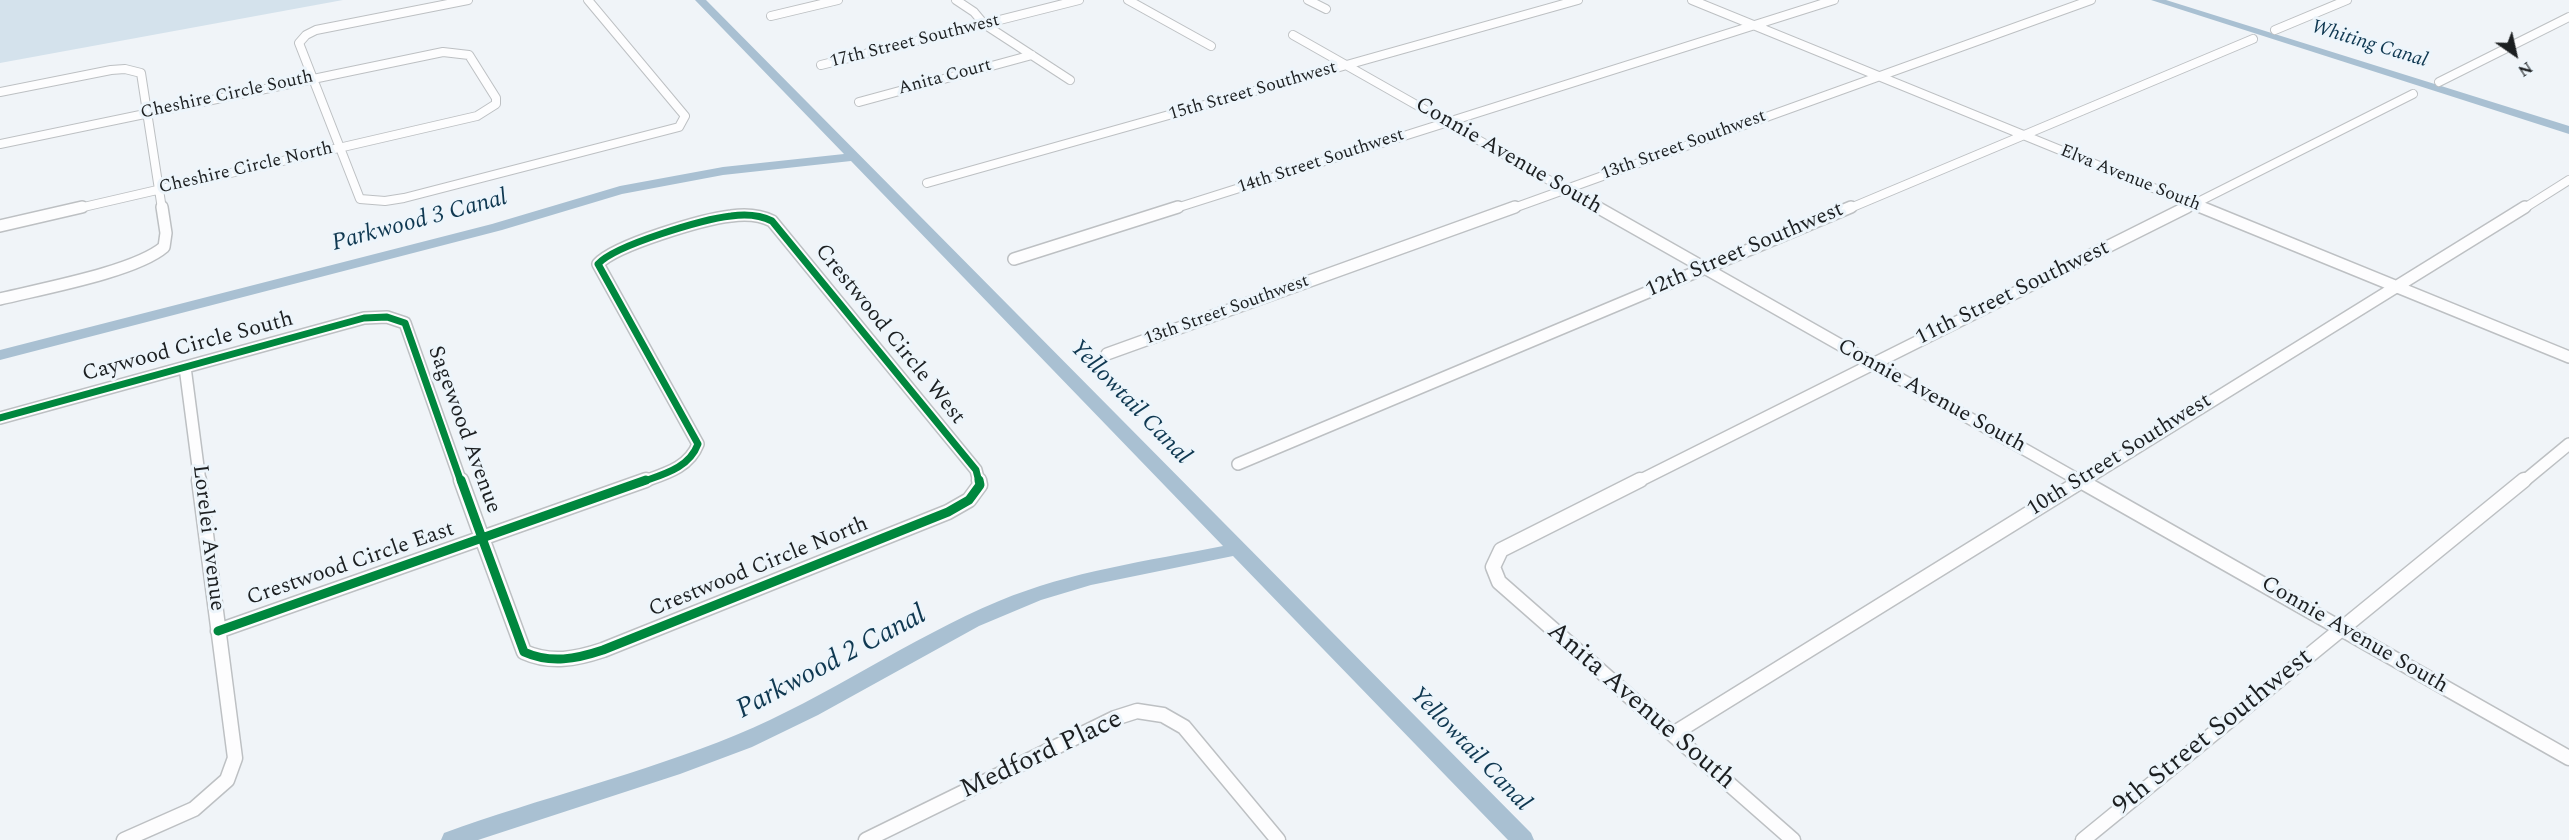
<!DOCTYPE html>
<style>
body{margin:0}
#map{position:relative;width:2569px;height:840px;overflow:hidden;background:#f0f4f8;font-family:Spectral,serif}
canvas{display:block}
.north{position:absolute;left:2485px;top:24px;width:60px;height:60px;-webkit-text-stroke:4px #edf5fb;paint-order:stroke;rotate:146deg;font-size:16px;font-weight:700;line-height:24px;text-align:center;color:#1c1f21}
.north::after{content:'';display:block;margin:auto;width:21px;height:27px;background:#1c1f21;clip-path:polygon(50% 0,100% 100%,50% 72%,0 100%)}
</style>
<div id="map">
<canvas width="2569" height="840"></canvas>
<div class="north">N</div>
</div>
<script>
const c = document.querySelector('canvas').getContext('2d');
c.lineJoin = 'round';
function fillPath(path, color) { c.fillStyle = color; c.fill(path, 'evenodd'); }
function trace(path, color, width, dash) { c.strokeStyle = color; c.lineWidth = width; c.lineCap = dash ? 'butt' : 'round'; c.setLineDash(dash || []); c.stroke(path); }
function drawText(font, color, halo, rows, align = 'center') {
  c.font = font + ' Spectral,serif'; c.lineWidth = 6; c.setLineDash([]); c.textBaseline = 'middle'; c.strokeStyle = halo; c.fillStyle = color; for (const [text, x, y, turn = 0] of rows) {
    c.save(); c.translate(x, y); c.rotate((+turn || 0) * Math.PI / 180); c.textAlign = isNaN(turn) ? turn : align; if (halo) c.strokeText(text, 0, 0); c.fillText(text, 0, 0); c.restore();
  }
}
fillPath(new Path2D(`
 M0 0H343L0 63Z`), '#d4e2ec');
fillPath(new Path2D(`
 M695 0H706L1531 833 1534 840H1508L1233 556 1091 585 1041 600 979 626 818 715 752 747 680 774 478 840H441L444 833C540 798 641 774 736 735 828 697 908 639 999 601 1071 571 1148 561 1223 546L851 161 723 175 622 194 502 230 0 360V350L492 224 620 186 723 167 844 154Z
 M2151 0H2166L2569 126V134Z`), '#a9c0d2');
const streetFar2 = new Path2D(`
 M468 0 316 30 306 35 299 43 360 199 385 201 404 198 679 127 685 116 588 0
 M956 0 974 12 984 24 1070 80
 M1128 0 1211 46
 M1308 0 1326 9
 M1692 0 2205 209
 M771 16 838 0
 M2275 30 2347 0
 M1293 35 1600 209
 M821 65 1079 0
 M2439 82 2569 17
 M0 92 111 70 125 69 141 73 162 209
 M859 102 1032 55
 M0 144 443 52 469 55 496 98V104L477 116 75 209
 M927 183 1578 0
 M1173 209 1834 0
 M1511 209 2091 0
 M1848 209 2253 39
 M2184 209 2413 94
 M2523 209 2569 180`);
const streetFar1 = new Path2D(`
 M1597 207 2082 482
 M2201 207 2569 357
 M0 226 82 207
 M1014 259 1178 207
 M0 299C40 289 135 272 164 247L166 233 162 207
 M1107 354 1515 207
 M185 367 200 482
 M0 418 364 318 387 317 405 323 461 482
 M1238 464 1851 207
 M642 482C664 474 689 468 698 444L598 264C615 245 704 219 731 216 745 214 760 215 772 221L976 470 979 482
 M1637 482 2187 207
 M2081 482 2525 207
 M2523 482 2569 444`);
const street = new Path2D(`
 M461 480 482 538
 M1640 480 1501 550 1493 567 1499 582 1793 840
 M2079 480 2569 758
 M482 538 524 652C551 664 576 659 603 650L948 512 969 500 980 485 979 480
 M482 538 646 480
 M218 631 482 538
 M1673 734 2083 480
 M124 840 194 809 227 780 235 758 199 480
 M866 840 1115 718 1137 711 1163 715 1184 727 1278 840
 M2083 840 2524 480`);
trace(streetFar2, '#bdc0c3', 10);
trace(streetFar1, '#bdc0c3', 14);
trace(street, '#bdc0c3', 17);
trace(streetFar2, '#fdfdfe', 8);
trace(streetFar1, '#fdfdfe', 11);
trace(street, '#fdfdfe', 14);
trace(new Path2D(`
 M0 418 364 318 387 317 405 323 461 482
 M642 482C664 474 689 468 698 444L598 264C615 245 704 219 731 216 745 214 760 215 772 221L976 470 979 482`), '#00873e', 7);
trace(new Path2D(`
 M461 480 482 538
 M482 538 524 652C551 664 576 659 603 650L948 512 969 500 980 485 979 480
 M482 538 646 480
 M218 631 482 538`), '#00873e', 9);
drawText('18px', '#1c1f21', '#edf5fb', [
 ["17th Street Southwest",915,42,-14],
 ["Anita Court",945,78,-15],
 ["15th Street Southwest",1253,92,-16],
 ["Cheshire Circle South",227,96,-12],
 ["13th Street Southwest",1684,146,-20],
 ["14th Street Southwest",1321,162,-18],
 ["Cheshire Circle North",246,169,-13],
 ["Elva Avenue South",2130,179,22],
 ["13th Street Southwest",1227,311,-20]
]);
drawText('italic 20px', '#0f3851', '#edf5fb', [
 ["Whiting Canal",2369,45,17]
]);
drawText('22px', '#1c1f21', '#edf5fb', [
 ["Connie Avenue South",1508,157,30],
 ["12th Street Southwest",1745,251,-23],
 ["11th Street Southwest",2013,294,-26],
 ["Crestwood Circle West",889,335,51],
 ["Caywood Circle South",188,348,-15],
 ["Connie Avenue South",1931,397,29],
 ["Sagewood Avenue",463,430,70],
 ["10th Street Southwest",2120,456,-32],
 ["Lorelei Avenue",207,538,83],
 ["Crestwood Circle East",351,565,-19],
 ["Crestwood Circle North",759,568,-22],
 ["Connie Avenue South",2354,636,30]
]);
drawText('italic 24px', '#0f3851', '#edf5fb', [
 ["Parkwood 3 Canal",420,222,-15],
 ["Yellowtail Canal",1129,403,46],
 ["Yellowtail Canal",1469,750,46]
]);
drawText('27px', '#1c1f21', '#edf5fb', [
 ["Anita Avenue South",1640,707,41],
 ["9th Street Southwest",2214,733,-39],
 ["Medford Place",1042,756,-25]
]);
drawText('italic 28px', '#0f3851', '#edf5fb', [
 ["Parkwood 2 Canal",832,664,-28]
]);
</script>
